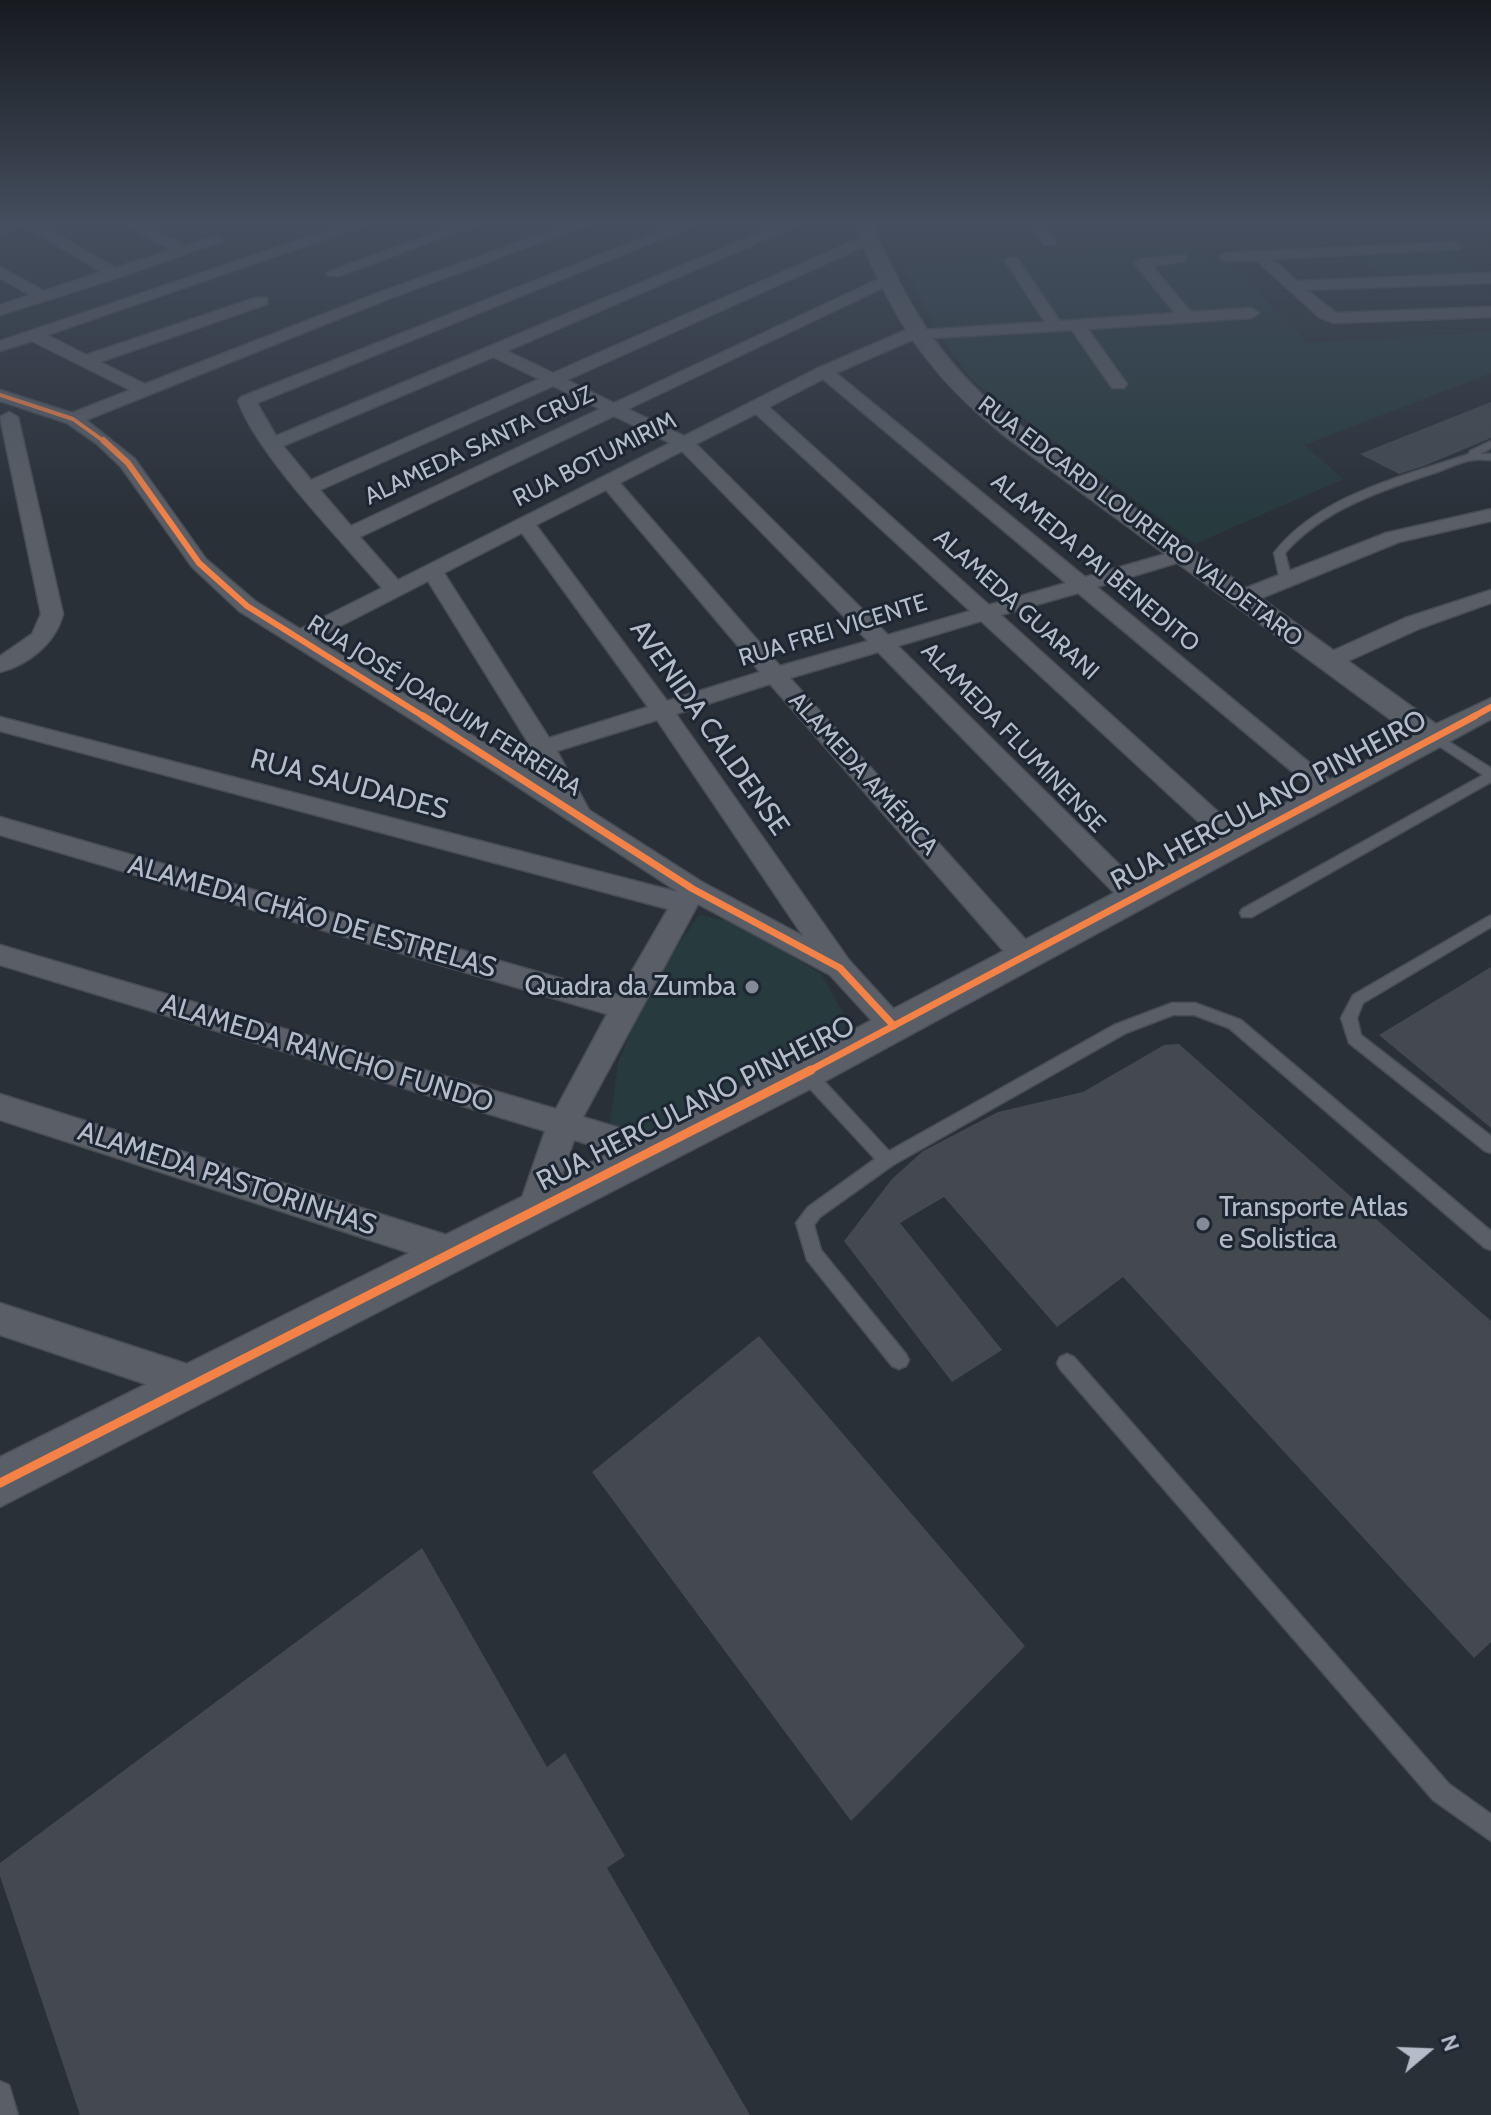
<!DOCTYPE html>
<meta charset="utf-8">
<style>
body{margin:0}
#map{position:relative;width:1491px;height:2115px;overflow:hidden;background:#2a3038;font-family:Cabin,sans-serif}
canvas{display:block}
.north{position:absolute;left:1387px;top:2011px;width:80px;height:80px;-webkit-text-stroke:6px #1d2633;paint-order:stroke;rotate:71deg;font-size:22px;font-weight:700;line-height:32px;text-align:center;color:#b4bcc9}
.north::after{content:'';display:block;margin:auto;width:28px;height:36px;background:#b4bcc9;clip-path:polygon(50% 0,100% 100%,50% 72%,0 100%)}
</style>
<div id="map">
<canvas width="1491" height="2115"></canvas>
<div class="north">N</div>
</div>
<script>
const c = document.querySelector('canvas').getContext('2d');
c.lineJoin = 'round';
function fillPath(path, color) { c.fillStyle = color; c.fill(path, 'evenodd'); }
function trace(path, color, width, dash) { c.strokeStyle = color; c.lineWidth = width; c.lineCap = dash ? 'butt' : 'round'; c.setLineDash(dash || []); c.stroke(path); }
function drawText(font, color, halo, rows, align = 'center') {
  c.font = font + ' Cabin,sans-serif'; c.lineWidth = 6; c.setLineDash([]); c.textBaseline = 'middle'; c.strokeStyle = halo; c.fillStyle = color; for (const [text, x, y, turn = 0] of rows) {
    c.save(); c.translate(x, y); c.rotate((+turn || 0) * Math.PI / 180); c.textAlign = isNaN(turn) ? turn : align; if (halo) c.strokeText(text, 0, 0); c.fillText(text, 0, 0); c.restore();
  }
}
fillPath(new Path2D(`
 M1195 246 1212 261H1227L1307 343 1491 332V373L1304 445 1343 479 1195 544 977 384C943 349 924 305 902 263Z
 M1451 250 1483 276 1387 281 1358 254Z
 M699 915 738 923 821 974 849 1023 835 1039 639 1136H623L610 1123 618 1063 649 987Z`), '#273a3e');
fillPath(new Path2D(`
 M1491 402V438L1424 466 1399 474 1360 454Z
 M1491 967V1128L1379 1035Z
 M1179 1044 1491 1321V1642L1474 1658 1123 1277 1057 1327 944 1197 900 1223 1002 1350 952 1382 844 1241 892 1179 923 1151 998 1112 1083 1092 1164 1045Z
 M759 1336 1025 1646 851 1821 592 1472Z
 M422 1548 547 1767 565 1753 625 1856 607 1868 750 2115H80L0 1876V1863Z`), '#444950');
const service = new Path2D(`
 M1491 441V448L1480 454H1491V460C1485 460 1478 459 1473 460 1462 461 1448 468 1437 472 1383 490 1323 509 1285 553L1292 580 1286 583 1280 580 1274 553C1319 495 1402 477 1469 454L1470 451Z
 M1435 733 1491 768V782L1252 917H1242L1240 913 1242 909 1483 775 1430 740 1429 737Z
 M1491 915V927L1363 1003 1357 1018 1361 1035 1491 1136V1153L1485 1151 1349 1043 1341 1018 1353 995Z
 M1172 1003H1195L1241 1020 1491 1231V1250L1485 1248 1229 1028 1194 1015H1173L1126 1033 893 1165 820 1217 814 1225 821 1250 906 1354 909 1360 906 1366 899 1369 892 1366 807 1260 796 1223 808 1207 875 1159 800 1078 798 1073 800 1068H812L889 1151 1114 1025Z
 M1067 1354 1074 1357 1449 1784 1491 1814V1841L1433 1800 1060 1369 1057 1363 1060 1357Z
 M0 2081 9 2085 18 2115H0Z`);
const minor = new Path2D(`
 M0 226H20L0 234Z
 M26 226H44L115 268 171 250 129 226H147L185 246 217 236 224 240 120 277 0 315V305L30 295 0 278V267L44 291 101 272Z
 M341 226H363L47 335 86 355 255 298H267V304L100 362 145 384 378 293 563 226H584L388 299 86 420 135 459 206 559 255 601 300 629 382 588C341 540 259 457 238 401L241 397 673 226H693L257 403 276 436 776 226H796L507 351 553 373 864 236H874V242L567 380 614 403 885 276H895V282L628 409 684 436 818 368 911 328 924 330 1045 322 1005 261 1007 258H1017L1060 321 1175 313 1134 263 1141 259 1185 255V261L1152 266 1191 312 1251 308 1259 313 1251 318 1088 329 1127 384 1124 388H1112L1072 330 914 339 836 373 1085 577 1176 551H1190L1193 555 1190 559 1097 587 1346 793 1343 799H1325L1078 593 1001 615 1247 838 1251 844 1247 850 1238 853 1229 850 981 621 898 646 1146 891 1149 898 1146 905 1136 908 1126 905 878 652 790 678 1034 949 1038 956 1034 963 1024 966 1014 963 770 684 676 714 849 960 909 1026 904 1034 894 1037 884 1034 830 975 698 904 583 1117 666 1142 671 1151 666 1160 655 1164 574 1140 549 1212 545 1222 533 1226 521 1222 517 1212 545 1131 0 965V945L556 1109 607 1014 0 835V817L618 995 668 909 0 731V717L678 892 489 768 239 611 192 567 121 467 97 444 67 423 0 401V390L72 413 130 390 32 341 0 351V341ZM493 357 539 379 311 480 283 446ZM823 379 1066 583 989 605 769 407ZM553 386 600 409 351 526 320 490ZM756 414 970 611 888 635 696 444ZM614 416 670 443 398 580 360 537ZM682 451 868 641 780 666 620 483ZM606 490 760 672 667 701 536 525ZM522 533 648 707 549 738 444 573ZM428 581 529 744 501 753 315 639ZM657 720 803 936 702 882 589 810 557 751ZM537 758 551 785 518 764Z
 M453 226H474L339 276H329L326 273Z
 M1032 226H1046L1056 242 1054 245H1044Z
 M1455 242 1462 246 1460 249 1272 259 1297 281 1491 273V283L1307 290 1336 313 1491 307V317L1334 323 1319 317 1256 260 1226 261 1219 257 1226 253Z
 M9 412 18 417 63 614C56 643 28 665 0 672V656L32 634 41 614 0 417Z
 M1491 509V521L1399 542 1249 603H1233L1230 598 1233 593 1386 533Z
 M1491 590V603L1421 628 1335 667 1327 669 1316 662 1319 657 1405 618Z
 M0 1094 453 1237 465 1241 470 1252 465 1263 453 1267 0 1120Z
 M0 1303 193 1366 206 1371 211 1383 206 1395 193 1400 0 1335Z`);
const tertiary = new Path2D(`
 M855 226H873C906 303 939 360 1004 414L1436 724 1491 698V719L820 1084 0 1507V1457L792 1062 1413 736 1010 440C929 377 893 320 855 226Z`);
trace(service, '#484c53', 3);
trace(minor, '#484c53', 3);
trace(tertiary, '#484c53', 3);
fillPath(service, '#5a5e66');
fillPath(minor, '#5a5e66');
fillPath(tertiary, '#5a5e66');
trace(new Path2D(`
 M0 395 73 419 105 442`), '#f48246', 4);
trace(new Path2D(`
 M103 440 128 463 199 563 247 606 426 718
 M1471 718 1491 707`), '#f48246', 6);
trace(new Path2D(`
 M423 716 693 889 840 968 894 1026
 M807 1072 1475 716`), '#f48246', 7);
trace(new Path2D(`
 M0 1483 811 1070`), '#f48246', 9);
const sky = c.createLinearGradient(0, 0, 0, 522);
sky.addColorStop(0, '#171a1f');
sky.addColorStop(0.43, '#444e5e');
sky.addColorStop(1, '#444e5e00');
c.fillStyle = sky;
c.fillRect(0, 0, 1491, 522);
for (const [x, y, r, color] of [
 [752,987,8,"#848b96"],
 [1203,1224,8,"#848b96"]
]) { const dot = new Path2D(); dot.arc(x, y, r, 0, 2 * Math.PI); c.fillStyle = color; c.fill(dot); trace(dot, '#1d2633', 3); }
drawText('24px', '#b4bcc9', '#1d2633', [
 ["ALAMEDA SANTA CRUZ",479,446,-25],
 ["RUA BOTUMIRIM",595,460,-27],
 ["RUA EDCARD LOUREIRO VALDETARO",1140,522,37],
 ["ALAMEDA PAI BENEDITO",1095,563,40],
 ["ALAMEDA GUARANI",1016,605,42],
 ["RUA FREI VICENTE",833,631,-17],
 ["RUA JOSÉ JOAQUIM FERREIRA",444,706,32],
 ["ALAMEDA FLUMINENSE",1013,738,46],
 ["ALAMEDA AMÉRICA",863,774,48]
]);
drawText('28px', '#b4bcc9', '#1d2633', [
 ["AVENIDA CALDENSE",709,728,55],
 ["RUA SAUDADES",349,785,15],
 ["RUA HERCULANO PINHEIRO",1269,801,-28],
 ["ALAMEDA CHÃO DE ESTRELAS",312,917,16],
 ["ALAMEDA RANCHO FUNDO",327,1054,17],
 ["RUA HERCULANO PINHEIRO",696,1104,-27],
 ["ALAMEDA PASTORINHAS",227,1179,18]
]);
drawText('28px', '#b4bcc9', '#1d2633', [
 ["Quadra da Zumba",736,987],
 ["Transporte Atlas",1219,1208,"left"],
 ["e Solistica",1219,1240,"left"]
], 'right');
</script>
